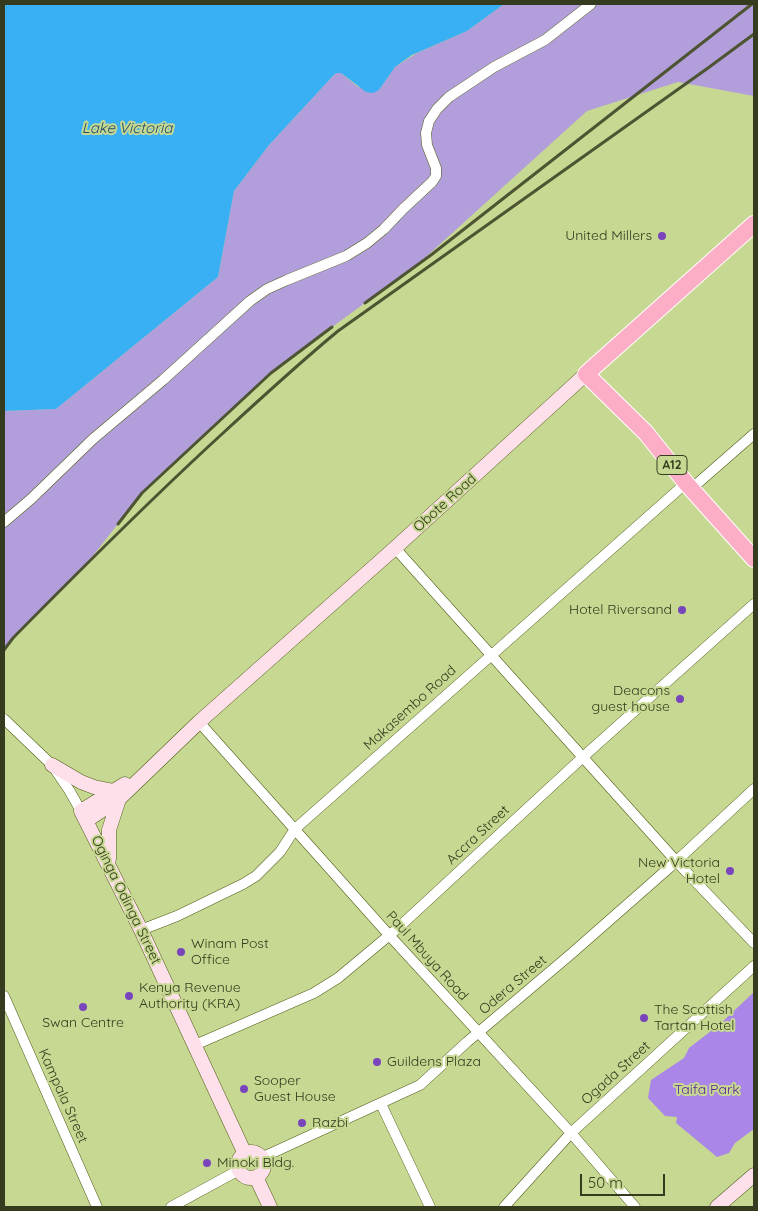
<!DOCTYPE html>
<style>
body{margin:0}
#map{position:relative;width:758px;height:1211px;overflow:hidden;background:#c7d892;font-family:Quicksand,sans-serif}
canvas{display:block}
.frame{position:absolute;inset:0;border:5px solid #343b1e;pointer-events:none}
.scale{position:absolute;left:580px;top:1174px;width:85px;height:22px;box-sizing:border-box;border:2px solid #343b1e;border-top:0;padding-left:6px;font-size:15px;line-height:18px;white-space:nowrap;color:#343b1e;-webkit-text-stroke:4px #c7d892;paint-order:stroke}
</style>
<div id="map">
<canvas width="758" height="1211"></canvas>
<div class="frame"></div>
<div class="scale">50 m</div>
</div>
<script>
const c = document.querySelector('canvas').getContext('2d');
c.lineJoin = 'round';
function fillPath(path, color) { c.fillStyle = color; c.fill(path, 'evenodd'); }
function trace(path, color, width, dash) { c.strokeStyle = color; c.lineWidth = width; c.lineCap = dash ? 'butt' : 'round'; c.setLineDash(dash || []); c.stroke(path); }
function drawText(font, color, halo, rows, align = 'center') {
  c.font = font + ' Quicksand,sans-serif'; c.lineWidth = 4; c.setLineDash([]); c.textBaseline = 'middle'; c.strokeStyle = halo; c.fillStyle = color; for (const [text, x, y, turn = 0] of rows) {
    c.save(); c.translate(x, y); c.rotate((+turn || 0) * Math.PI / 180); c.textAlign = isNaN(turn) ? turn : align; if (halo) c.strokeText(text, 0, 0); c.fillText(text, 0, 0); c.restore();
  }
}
fillPath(new Path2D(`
 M504 4H754V96L678 82 587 111 417 265 280 365 142 493 92 557 13 638 4 650V411L56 409 218 277 234 191 269 145 331 78 336 73H341L358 87 379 90 395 67 417 53 467 31Z`), '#b29eda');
fillPath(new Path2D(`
 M754 992V1129L735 1143 729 1153 717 1157 676 1123 677 1117 665 1116 648 1098 651 1080 684 1058 689 1048 720 1024Z`), '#a986e7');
fillPath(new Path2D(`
 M4 4H504L467 31 412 55 395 67 379 90 373 93 366 92 341 73H336L331 78 269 145 234 191 218 277 56 409 4 411Z`), '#39aff4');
const minor = new Path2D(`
 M691 489 754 434
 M4 522 31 499 93 439 163 380 250 301 267 289 287 280 346 256 367 243 384 229 403 209 432 182 436 176V168L427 145 426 133 429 121 437 109 449 97 494 67 545 40 591 4
 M395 548 676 861 754 943
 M4 719 52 765 69 790 81 811
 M199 722 389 935 571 1133 635 1207
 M141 930 177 916 243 884 256 876 280 852 295 829 686 483
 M4 996 97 1207
 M195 1045 314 993 338 978 398 928 583 757 754 604
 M381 1104 430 1207
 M261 1158 420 1085 467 1042 571 954 670 867 754 789
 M171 1207 239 1170
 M504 1207 571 1133 754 966`);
const secondary = new Path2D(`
 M52 765 81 782 94 787 114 791
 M125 784 81 811 141 930 245 1154
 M86 821 119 799 199 722 395 548 586 374
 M109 859V830L119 799
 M238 1165a13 13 0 1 1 26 0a13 13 0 1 1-26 0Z
 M256 1177 270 1207
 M717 1207 754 1175`);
const trunk = new Path2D(`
 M754 224 586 374 646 433 686 483 754 559`);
trace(minor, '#505d18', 11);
trace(secondary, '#505d18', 15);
trace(trunk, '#fff', 18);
trace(minor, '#fff', 10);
trace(secondary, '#fee0ea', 14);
trace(trunk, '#fcaec7', 16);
trace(new Path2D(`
 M365 303 431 255 752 4
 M118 524 142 493 271 373 332 327
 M4 650 13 638C81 569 150 500 222 434 260 399 298 364 338 331L708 68 754 34`), '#4c5431', 3);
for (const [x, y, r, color] of [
 [662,236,5,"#7845bd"],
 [682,610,5,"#7845bd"],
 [680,699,5,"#7845bd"],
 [730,871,5,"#7845bd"],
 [181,952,5,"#7845bd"],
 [129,996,5,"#7845bd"],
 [83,1007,5,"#7845bd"],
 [644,1018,5,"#7845bd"],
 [377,1062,5,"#7845bd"],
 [244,1089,5,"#7845bd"],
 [302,1123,5,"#7845bd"],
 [207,1163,5,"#7845bd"]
]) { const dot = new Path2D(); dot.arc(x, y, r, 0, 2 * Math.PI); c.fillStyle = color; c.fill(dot); trace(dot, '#c7d892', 2); }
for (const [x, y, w] of [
 [672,465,30]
]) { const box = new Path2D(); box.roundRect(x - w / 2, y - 9.5, w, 19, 4); c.fillStyle = '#c7d892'; c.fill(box); trace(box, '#343b1e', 1); }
drawText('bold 12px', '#343b1e', null, [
 ["A12",672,465]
]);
drawText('14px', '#343b1e', '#c7d892', [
 ["United Millers",652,236,"right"],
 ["Hotel Riversand",672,610,"right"],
 ["Deacons",670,691,"right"],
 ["guest house",670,707,"right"],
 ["New Victoria",720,863,"right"],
 ["Hotel",720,879,"right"],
 ["Winam Post",191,944],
 ["Office",191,960],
 ["Kenya Revenue",139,988],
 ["Authority (KRA)",139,1004],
 ["The Scottish",654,1010],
 ["Tartan Hotel",654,1026],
 ["Swan Centre",83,1023,"center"],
 ["Guildens Plaza",387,1062],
 ["Sooper",254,1081],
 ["Guest House",254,1097],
 ["Razbi",312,1123],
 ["Minoki Bldg.",217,1163]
], 'left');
drawText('14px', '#343b1e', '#c7d892', [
 ["Obote Road",445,503,-42],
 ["Makasembo Road",410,708,-42],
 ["Accra Street",478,835,-43],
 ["Oginga Odinga Street",126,900,64],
 ["Paul Mbuya Road",427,956,48],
 ["Odera Street",513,985,-40],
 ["Ogada Street",616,1073,-42],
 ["Kampala Street",63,1096,66]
]);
drawText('14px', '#592496', '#c7d892', [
 ["Taifa Park",707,1090]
]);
drawText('italic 15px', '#1f4d69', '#c7d892', [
 ["Lake Victoria",127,128]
]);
</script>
